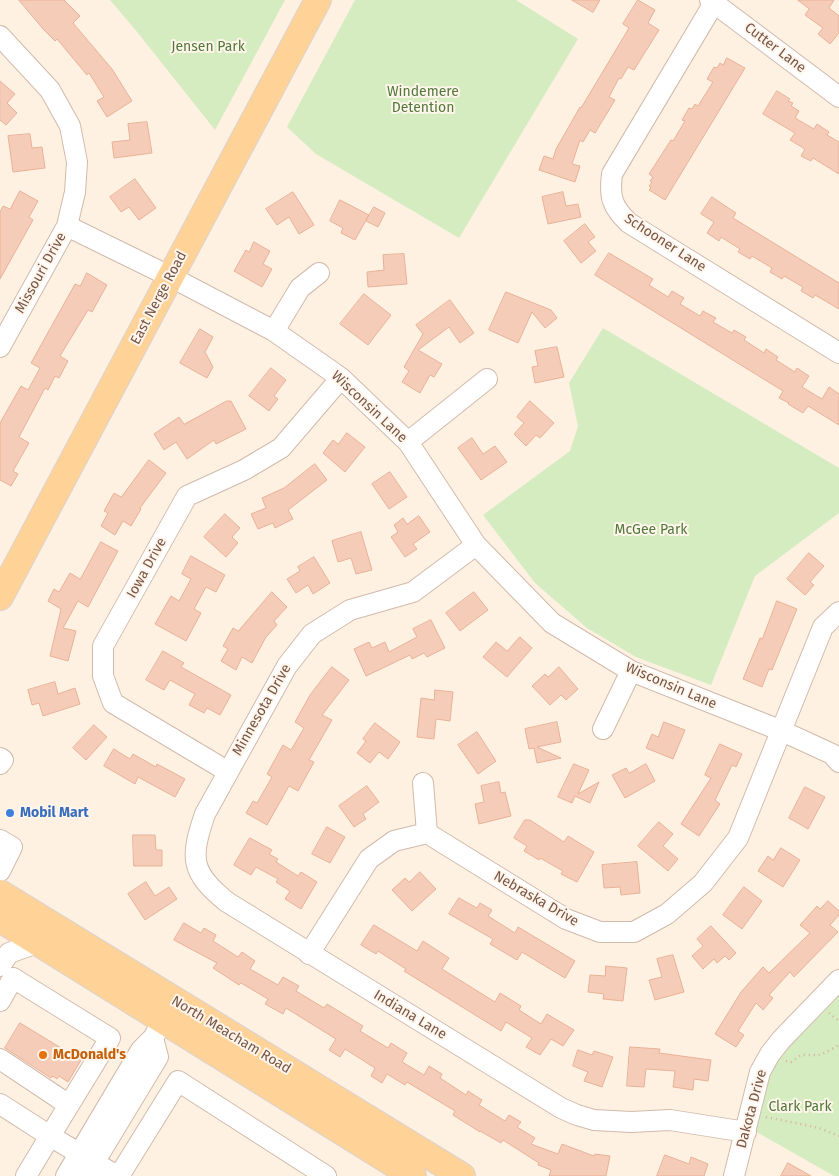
<!DOCTYPE html>
<style>
body{margin:0}
canvas{display:block;background:#fef1e2}
</style>
<canvas width="839" height="1176"></canvas>
<script>
const c = document.querySelector('canvas').getContext('2d');
c.lineJoin = 'round';
function fillPath(path, color) { c.fillStyle = color; c.fill(path, 'evenodd'); }
function trace(path, color, width, dash) { c.strokeStyle = color; c.lineWidth = width; c.lineCap = dash ? 'butt' : 'round'; c.setLineDash(dash || []); c.stroke(path); }
function drawText(font, color, halo, rows, align = 'center') {
  c.font = font + ' "Fira Sans",sans-serif'; c.lineWidth = 4; c.setLineDash([]); c.textBaseline = 'middle'; c.strokeStyle = halo; c.fillStyle = color; for (const [text, x, y, turn = 0] of rows) {
    c.save(); c.translate(x, y); c.rotate((+turn || 0) * Math.PI / 180); c.textAlign = isNaN(turn) ? turn : align; if (halo) c.strokeText(text, 0, 0); c.fillText(text, 0, 0); c.restore();
  }
}
fillPath(new Path2D(`
 M110 0H285L215 130 138 33Z
 M355 0H516L578 39 459 238 316 154 287 127Z
 M603 328 839 468V513L755 576 711 685 636 657 587 628 535 583 483 515 570 451 578 426 569 383Z
 M839 995V1176H834L753 1130 765 1083 778 1058Z`), '#d4ecc0');
const building = new Path2D(`
 M19 0H64L80 16 73 23 112 69 132 101 107 117 97 101 104 97 89 73 87 75 57 39 55 41 44 30Z
 M572 0H600L593 12Z
 M638 0 655 10 648 23 659 30 634 70 628 67 621 79 619 78 609 97 615 100 595 133 590 130 583 142 580 140 572 164 580 166 575 182 539 170 544 156 553 159 556 149 580 107 581 108 629 28 623 24Z
 M798 0H834L829 8 839 16V33L830 44 818 34 823 28 805 15 809 9Z
 M727 58 745 68 665 200 649 190 651 188 649 186 652 182 650 181 653 177 649 174 671 140 673 141 685 121 682 120 689 108 692 109 695 104 698 106 713 82 707 79 714 67 717 68 720 63 723 65Z
 M0 81 15 94 7 103 17 113 6 125 0 120Z
 M777 91 790 99 788 101 793 103 791 106 799 111 795 118 814 129 817 124 829 132 827 135 839 142V174L813 158 811 161 801 156 805 149 790 140 795 133 763 114Z
 M147 122 152 153 114 158 112 142 130 140 128 124Z
 M30 134 32 148 42 147 45 168 13 172 8 136Z
 M135 179 156 208 139 220 129 207 121 212 110 197Z
 M20 191 38 201 29 217 33 220 0 279V212L3 206 10 209Z
 M293 192 314 225 299 234 289 217 277 225 266 209Z
 M563 192 566 206 578 204 581 217 548 224 542 197Z
 M712 197 736 213 733 218 839 283V309L815 295 813 298 801 291 803 287 784 276 782 279 770 272 772 268 752 256 750 259 738 252 740 249 721 237 719 241 707 233 714 222 701 214Z
 M340 200 369 215 355 240 341 233 343 228 330 221Z
 M374 207 385 213 378 227 366 221Z
 M585 224 595 237 588 242 596 251 581 263 564 241Z
 M254 242 270 251 263 264 272 269 262 287 234 271 246 250 249 252Z
 M609 253 653 279 649 285 668 297 672 291 684 298 680 304 700 316 703 311 716 318 713 322 732 333 734 330 746 337 744 340 764 353 766 349 778 357 776 360 795 372 797 368 809 376 802 387 822 399 829 387 839 394V425L808 406 803 413 788 404 789 403 779 398 783 391 595 275Z
 M404 254 407 284 368 287 367 272 384 270 383 255Z
 M87 273 107 285 92 312 88 310 60 356 68 361 59 378 55 376 48 390 45 388 19 437 29 443 13 471 18 474 11 486 0 480V423L21 386 28 390 40 368 31 363 75 284 80 286Z
 M506 292 551 310 557 318 545 328 532 312 518 343 489 330Z
 M364 294 391 315 368 345 340 324Z
 M450 300 474 333 460 343 449 327 418 350 442 364 434 377 430 375 420 393 402 382 409 371 404 367 423 334 416 325Z
 M200 329 213 337 205 352 213 367 207 378 180 363Z
 M557 347 564 377 535 383 532 367 538 366 535 351Z
 M271 368 286 380 274 396 278 399 269 411 249 396Z
 M227 401H231L246 429 216 444 214 440 187 459 176 442 164 450 154 434 179 417 184 424Z
 M530 401 554 423 540 438 536 435 526 446 514 434 524 423 517 417Z
 M347 433 365 447 345 472 323 453 333 440 338 444Z
 M472 438 483 454 495 446 507 462 481 480 458 448Z
 M149 460 166 473 140 508 141 509 131 526 123 521 115 535 101 526 108 513 104 511 114 493 121 497Z
 M315 464 327 480 288 510 293 519 275 528 273 523 258 529 251 514 266 508 262 498 284 488Z
 M390 472 407 497 389 509 372 484Z
 M225 514 240 528 232 537 238 543 226 557 204 537Z
 M419 516 430 532 413 544 417 549 405 557 391 537 398 532 394 525 403 518 407 524Z
 M361 532 372 570 356 574 351 558 338 562 332 541Z
 M101 542 118 551 88 607 78 601 63 628 76 631 68 661 50 656 61 609 48 601 54 589 59 592 70 573 80 579Z
 M809 553 824 566 810 582 814 585 805 595 787 579Z
 M191 556 225 575 216 592 206 587 194 609 201 613 186 641 155 624 171 596 179 601 191 579 182 574Z
 M314 557 330 583 313 594 308 585 296 593 287 579 300 571 298 567Z
 M272 592 287 607 274 621 277 625 266 637 252 663 242 657 236 670 221 661 228 649 223 646 233 628 238 631Z
 M474 592 488 610 460 631 446 613Z
 M777 601 797 609 772 670 769 669 762 687 743 679 760 638 762 639Z
 M431 620 445 648 427 657 424 653 412 659 410 655 366 676 354 649 369 642 372 648 385 642 389 652 417 637 413 629Z
 M520 637 532 648 507 677 483 657 496 642 507 651Z
 M163 651 184 663 181 667 231 695 220 715 207 708 204 713 189 705 195 694 170 680 164 690 146 680Z
 M332 667 349 680 322 715 332 720 309 760 314 762 298 791 289 786 267 825 246 813 253 801 257 803 272 777 267 774 283 745 291 750 304 728 295 722 310 695Z
 M559 667 578 689 566 700 561 695 550 705 532 686 545 674 548 677Z
 M55 682 58 694 75 688 80 704 43 716 39 703 32 705 28 690Z
 M435 690 453 692 450 721 436 719 434 739 417 737 421 698 434 700Z
 M557 722 561 742 537 747 561 758 537 763 534 748 529 749 525 729Z
 M664 722 685 730 673 759 646 748 652 734 658 737Z
 M375 723 400 742 388 759 379 752 370 763 357 753 366 741 363 739Z
 M94 725 107 737 86 760 73 748Z
 M477 732 496 761 478 774 458 745Z
 M720 744 742 754 736 767 732 765 715 800 720 804 699 836 681 824 711 778 705 775Z
 M114 749 130 759 133 754 156 767 157 764 185 779 175 797 138 777 135 784 104 766Z
 M574 764 589 770 578 794 599 782 590 803 575 796 572 803 558 797Z
 M646 764 655 781 625 798 612 775 626 768 629 773Z
 M499 782 501 793 505 792 511 816 479 824 475 804 484 802 481 786Z
 M367 786 379 802 363 814 366 819 354 827 339 806Z
 M805 787 825 797 808 829 789 818Z
 M525 820H530L564 842 568 836 594 852 577 882 561 874 563 871 540 858 539 860 524 851 527 846 514 838Z
 M659 822 673 834 663 846 678 859 668 871 638 846Z
 M327 827 345 837 330 863 312 854Z
 M133 835H155L156 850H162V866H134Z
 M250 838 272 850 269 854 278 859 276 862 298 876 301 872 317 882 301 909 285 899 290 891 276 882 278 879 256 867 251 875 234 865Z
 M781 848 800 860 783 887 758 871 768 856 773 860Z
 M637 862 640 893 621 895 620 887 604 888 602 865Z
 M420 872 436 889 412 911 392 890 405 878 409 882Z
 M146 882 155 896 169 887 177 899 145 920 128 894Z
 M744 887 762 901 742 929 723 915Z
 M459 898 477 908 480 903 492 910 488 916 515 933 518 927 575 961 565 978 522 952 517 960 490 944 493 939 449 914Z
 M828 901 839 911V915L830 925 838 932 794 977 790 972 769 995 773 998 763 1010 756 1003 738 1031 744 1035 736 1047 715 1034 741 992 763 967 769 973 810 933 800 925 817 906 820 909Z
 M184 923 201 933 204 928 216 935 213 941 238 957 242 952 255 961 250 969 278 985 283 977 299 986 296 991 324 1008 327 1004 363 1026 360 1031 388 1048 391 1043 407 1053 402 1062 424 1075 429 1066 442 1074 440 1078 466 1095 468 1091 482 1100 479 1105 505 1121 509 1115 521 1122 517 1127 535 1138 531 1144 558 1154 562 1144 594 1156 595 1154 610 1156 606 1176H549L551 1170 538 1165 539 1163 503 1140 501 1143 480 1131V1132L453 1115 455 1111 407 1082 405 1085 387 1074 382 1083 371 1076 375 1068 345 1049 340 1057 329 1050 336 1039 286 1008 283 1014 265 1004 268 999 241 983 239 985 213 968 217 963 174 940Z
 M374 925 417 951 423 941 449 958 442 969 495 1002 500 993 521 1006 519 1010 541 1024 547 1014 574 1030 563 1046 551 1039 540 1055 526 1047 532 1038 506 1022 501 1031 404 971 406 969 378 951 376 954 361 945Z
 M711 926 736 953 729 960 725 956 717 963 714 959 703 969 692 956 703 946 697 939Z
 M673 955 684 992 655 1000 649 980 662 977 657 959Z
 M606 966 627 968 623 1001 603 999 604 994 588 992 590 975 605 976Z
 M20 1023 81 1060 68 1082 59 1076 57 1079 53 1076 51 1078 5 1048Z
 M630 1047 660 1049 659 1053 711 1060 708 1081 694 1079 693 1090 673 1087 675 1071 646 1069 644 1087 627 1086Z
 M578 1050 592 1055 594 1051 613 1057 602 1087 584 1081 588 1072 573 1066Z
 M665 1155 689 1164 691 1157 708 1164 704 1176H657Z
 M788 1163 811 1176H781Z`);
fillPath(building, '#f5ccb8');
trace(building, '#e9b197', 1);
const minor = new Path2D(`
 M710 0 839 97
 M714 3 612 174C609 197 612 207 629 223L839 353
 M0 36 50 90 70 126 77 162 75 192 67 226 0 347
 M67 226 171 277 274 331 341 378 408 442 476 545 552 623 631 671 782 731 832 754 839 762
 M274 331 300 288 319 273
 M408 442 487 379
 M476 545 413 592 350 610 312 634 287 666 205 814C190 858 190 872 227 902L561 1108 577 1115 594 1120 631 1122 670 1120 746 1132
 M603 729 631 671
 M0 758 3 760 0 764
 M227 771 113 703 103 676V646L187 496 244 470 281 448 341 378
 M423 783 427 833
 M0 840 12 847 0 871
 M309 954 369 859 394 841 427 833 566 919 600 932H634L667 914 703 883 738 838 823 627 839 612
 M0 966 9 953 37 943
 M0 1001 13 978 110 1038 50 1136 117 1176
 M0 1059 69 1105
 M0 1104 50 1136 26 1176
 M66 1176 141 1050 153 1038 170 1009
 M86 1176 158 1057 153 1038
 M119 1176 178 1081 326 1176
 M734 1176 760 1072 770 1054 781 1040 839 980`);
const major = new Path2D(`
 M0 597 318 0
 M0 893 462 1176
 M0 919 413 1176`);
trace(minor, '#d2baab', 22);
trace(major, '#dcd3cf', 28);
trace(new Path2D(`
 M829 1013 839 1021
 M786 1061 791 1062 801 1055H820L836 1047 839 1044
 M766 1117 819 1128 839 1136`), '#dab09b', 2.5, [1, 4]);
trace(minor, '#fff', 20);
trace(major, '#ffd298', 26);
for (const [x, y, r, color] of [
 [10,813,5,"#3f7fe0"],
 [43,1055,5,"#e8710a"]
]) { const dot = new Path2D(); dot.arc(x, y, r, 0, 2 * Math.PI); c.fillStyle = color; c.fill(dot); trace(dot, '#fff5ea', 2); }
drawText('14px', '#51783c', '#fff5ea', [
 ["Jensen Park",208,47],
 ["Windemere",423,92],
 ["Detention",423,108],
 ["McGee Park",651,530],
 ["Clark Park",800,1107]
]);
drawText('14px', '#775547', '#fff5ea', [
 ["Cutter Lane",775,48,37],
 ["Schooner Lane",665,243,33],
 ["Missouri Drive",41,273,-61],
 ["East Nerge Road",159,298,-62],
 ["Wisconsin Lane",369,407,43],
 ["Iowa Drive",147,568,-61],
 ["Wisconsin Lane",671,686,23],
 ["Minnesota Drive",262,710,-60],
 ["Nebraska Drive",536,899,30],
 ["Indiana Lane",410,1015,31],
 ["North Meacham Road",231,1035,31],
 ["Dakota Drive",752,1109,-75]
]);
drawText('bold 14px', '#366cbe', '#fff5ea', [
 ["Mobil Mart",20,813]
], 'left');
drawText('bold 14px', '#c56008', '#fff5ea', [
 ["McDonald's",53,1055]
], 'left');
</script>
